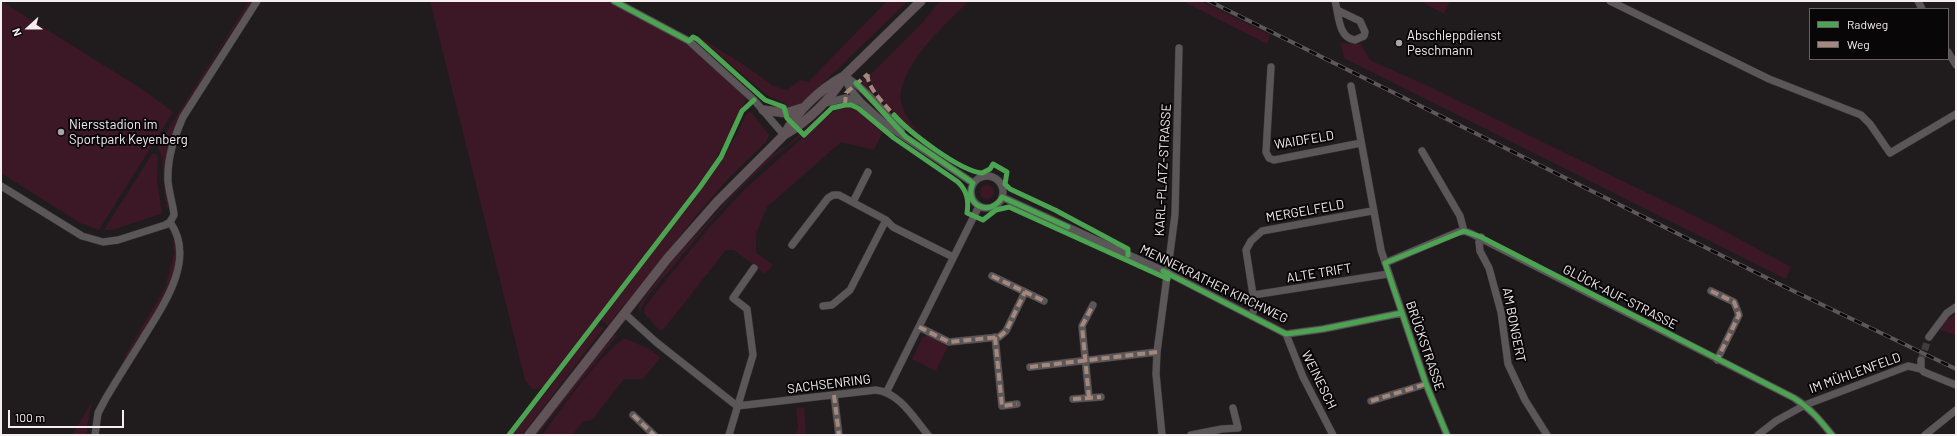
<!DOCTYPE html>
<meta charset="utf-8">
<style>
body{margin:0}
#map{position:relative;width:1957px;height:436px;overflow:hidden;background:#201c1d;font-family:Barlow,sans-serif}
canvas{display:block}
.frame{position:absolute;inset:0;border:2px solid #f4eef0;pointer-events:none}
.legend{position:absolute;left:1809px;top:8px;width:140px;height:52px;box-sizing:border-box;background:#090607;border:1px solid #676364;margin:0;padding:5px 7px;list-style:none;font-size:12px;color:#f4eef0}
.legend li{display:flex;align-items:center;gap:8px;height:20px}
.legend b{width:20px;border:1px solid #676364}
.north{position:absolute;left:8px;top:8px;width:40px;height:40px;-webkit-text-stroke:3px #090607;paint-order:stroke;rotate:249deg;font-size:11px;font-weight:700;line-height:16px;text-align:center;color:#f4eef0}
.north::after{content:'';display:block;margin:auto;width:14px;height:18px;background:#f4eef0;clip-path:polygon(50% 0,100% 100%,50% 72%,0 100%)}
.scale{position:absolute;left:8px;top:410px;width:116px;height:18px;box-sizing:border-box;border:2px solid #f4eef0;border-top:0;padding-left:5px;font-size:12px;line-height:14px;white-space:nowrap;color:#f4eef0;-webkit-text-stroke:3px #090607;paint-order:stroke}
</style>
<div id="map">
<canvas width="1957" height="436"></canvas>
<div class="frame"></div>
<ul class="legend">
<li><b style="height:5px;background:#4ca352"></b>Radweg</li>
<li><b style="height:5px;background:#a5887d"></b>Weg</li>
</ul>
<div class="north">N</div>
<div class="scale">100 m</div>
</div>
<script>
const c = document.querySelector('canvas').getContext('2d');
c.lineJoin = 'round';
function fillPath(path, color) { c.fillStyle = color; c.fill(path, 'evenodd'); }
function trace(path, color, width, dash) { c.strokeStyle = color; c.lineWidth = width; c.lineCap = dash ? 'butt' : 'round'; c.setLineDash(dash || []); c.stroke(path); }
function drawText(font, color, halo, rows, align = 'center') {
  c.font = font + ' Barlow,sans-serif'; c.lineWidth = 4; c.setLineDash([]); c.textBaseline = 'middle'; c.strokeStyle = halo; c.fillStyle = color; for (const [text, x, y, turn = 0] of rows) {
    c.save(); c.translate(x, y); c.rotate((+turn || 0) * Math.PI / 180); c.textAlign = isNaN(turn) ? turn : align; if (halo) c.strokeText(text, 0, 0); c.fillText(text, 0, 0); c.restore();
  }
}
fillPath(new Path2D(`
 M1 1 145 91 173 112 99 230 80 223 1 173Z
 M249 1H253L220 49 172 134C169 145 166 156 166 168 166 182 172 197 167 211 163 193 164 177 162 159 161 153 157 150 159 144Z
 M430 1H608L672 34 697 52 745 96V102L712 166 547 385 537 389H532L525 380Z
 M887 1H908L798 107 788 111 786 104 768 96 696 35 746 66 773 86 787 90 800 80 808 82Z
 M940 1H969C946 24 898 66 901 101 903 116 915 127 924 138 908 125 869 95 870 75L922 23Z
 M1183 1H1201L1270 35 1267 44Z
 M1420 1H1450L1444 14Z
 M1341 43 1361 44 1370 60 1432 88 1715 226 1791 267 1786 279 1344 58Z
 M866 79C866 89 888 110 895 119L894 120 863 84 862 80Z
 M833 104 834 106 804 132 802 131Z
 M841 107 857 109 883 131 874 150 841 142 767 207 756 234V253L773 265 765 274 734 250H726L663 330H659L644 313 645 307 660 287 708 229 744 190 823 119Z
 M749 112 752 113 769 135 766 142 728 179 700 211 608 325 600 320 719 165 738 132 745 116Z
 M800 134 801 136C791 145 780 151 770 160 735 191 705 228 675 264 663 279 647 294 639 312V306L641 302 673 260 737 190 770 156 788 145Z
 M152 154H156L158 157 157 181 162 212 160 214 112 230H104Z
 M980 192a7 7 0 1 1 14 0a7 7 0 1 1-14 0Z
 M173 236C188 276 142 333 122 365L126 354 165 288 174 254Z
 M1956 313V335L1940 330 1946 321Z
 M596 323 604 328 522 435H511L548 390Z
 M615 334 617 336 537 435H534Z
 M928 335 948 346 936 371 912 359 923 337Z
 M624 338 647 348 661 357 643 379H624L592 420 584 421 572 435H542C567 402 591 365 624 338Z
 M92 402 87 426V435H72Z
 M804 407 806 435H796L798 427 796 408Z`), '#3c1726');
trace(new Path2D(`
 M1921 360 1929 337`), '#403c3d', 7, [7, 3.5]);
const minor = new Path2D(`
 M614 1 689 41 754 100 784 135
 M1335 1C1339 15 1338 38 1355 40L1364 36 1365 32 1360 21 1337 10
 M1610 1 1769 79 1861 115 1870 124 1890 153 1956 114
 M1918 1 1922 9
 M1948 52 1956 65
 M1271 67 1266 152 1269 158 1274 160 1361 143
 M844 76C867 89 883 112 901 131
 M844 76 850 89 861 102
 M1351 86 1381 250 1426 384 1447 435
 M825 103 846 98 861 102 884 123 973 183
 M1422 151 1460 216 1464 231
 M971 192a16 16 0 1 1 32 0a16 16 0 1 1-32 0Z
 M1 186 82 236 103 242 118 240 165 225 170 222 174 215C173 204 169 193 168 181 167 158 174 138 183 117L257 1
 M1002 197 1168 273 1286 334 1323 329 1402 313
 M853 202 868 172
 M1481 237 1479 242 1480 251 1489 268 1501 312 1508 364 1525 400 1547 435
 M792 245 828 198 833 195H839L886 220 893 227 953 257
 M1385 263 1458 232 1464 231 1470 233 1794 398C1810 408 1820 420 1832 435
 M992 276 1044 301
 M1711 291 1734 302 1739 315 1717 360
 M1253 295 1388 274
 M823 306 832 305 850 290 886 220
 M624 313 656 342 737 406 876 390C900 393 913 417 928 435
 M1252 316 1254 308 1253 295 1246 250 1251 241 1262 231 1372 211
 M919 327 949 342 999 337 1006 331 1025 292
 M1286 334 1303 377 1333 435
 M995 337 1002 406 1017 404
 M1929 337 1947 313 1956 307
 M1921 360V369L1924 372 1956 385
 M1030 367 1157 352
 M887 391 979 206
 M834 395 839 435
 M1089 398 1082 326 1093 305
 M1073 399 1101 397
 M1371 401 1426 384
 M633 415 654 435
 M95 435 98 413 106 398C118 378 130 359 142 340 162 307 197 260 170 222
 M729 435 753 355 747 309 733 298 754 268
 M1162 435 1156 374 1157 352 1175 215 1179 48
 M1191 435 1222 429 1238 428 1233 408
 M1758 435 1776 421 1805 405 1908 366 1921 369
 M1925 435 1956 410`);
const major = new Path2D(`
 M763 110 786 113 802 108
 M784 135C807 122 830 100 844 77
 M529 435 667 259 717 202 784 135C797 111 820 89 844 76L921 1`);
trace(minor, '#3c3839', 8);
trace(major, '#3c3839', 10);
trace(minor, '#5b5758', 7);
trace(major, '#615459', 9);
const rail = new Path2D(`
 M1209 1 1781 285 1956 369`);
trace(rail, '#5c5859', 4);
trace(rail, '#090607', 2.5, [8]);
trace(new Path2D(`
 M868 74C865 86 888 108 896 117
 M845 105 846 93 868 74
 M992 276 1044 301
 M1711 291 1734 302 1739 315 1717 360
 M919 327 949 342 999 337 1006 331 1025 292
 M995 337 1002 406 1017 404
 M1030 367 1157 352
 M834 395 839 435
 M1089 398 1082 326 1093 305
 M1073 399 1101 397
 M1371 401 1426 384
 M633 415 654 435`), '#a5887d', 4, [8, 4]);
trace(new Path2D(`
 M614 1 689 41 693 37 697 39 765 100 784 107 787 118 804 135 832 108 845 105H851L858 108 894 138 958 182C967 191 969 200 967 213L983 220 996 210 1009 207 1168 279V273
 M856 83 906 137 973 183C963 205 990 218 1002 197L1068 227
 M894 115C910 133 960 171 982 173L990 169 993 164 1007 172 1005 184 1010 189 1055 210 1128 249V255
 M1163 271 1286 334 1323 329 1402 313
 M509 435 700 187 721 157 742 111 754 100
 M1447 435 1426 384 1385 263 1464 231 1481 237 1794 398C1810 408 1820 420 1832 435`), '#4ca352', 5);
for (const [x, y, r, color] of [
 [1399,43,4,"#aaa4a6"],
 [61,132,4,"#aaa4a6"]
]) { const dot = new Path2D(); dot.arc(x, y, r, 0, 2 * Math.PI); c.fillStyle = color; c.fill(dot); trace(dot, '#090607', 1.5); }
drawText('13px', '#f4eef0', '#090607', [
 ["Abschleppdienst",1407,36],
 ["Peschmann",1407,51],
 ["Niersstadion im",69,125],
 ["Sportpark Keyenberg",69,140]
], 'left');
drawText('13px', '#f4eef0', '#090607', [
 ["WAIDFELD",1304,140,-9],
 ["KARL-PLATZ-STRASSE",1163,170,-87],
 ["MERGELFELD",1305,211,-10],
 ["ALTE TRIFT",1319,273,-9],
 ["MENNEKRATHER KIRCHWEG",1214,284,26],
 ["GLÜCK-AUF-STRASSE",1620,297,27],
 ["AM BONGERT",1514,325,79],
 ["BRÜCKSTRASSE",1425,346,71],
 ["IM MÜHLENFELD",1855,373,-20],
 ["WEINESCH",1319,380,64],
 ["SACHSENRING",829,384,-7]
]);
</script>
